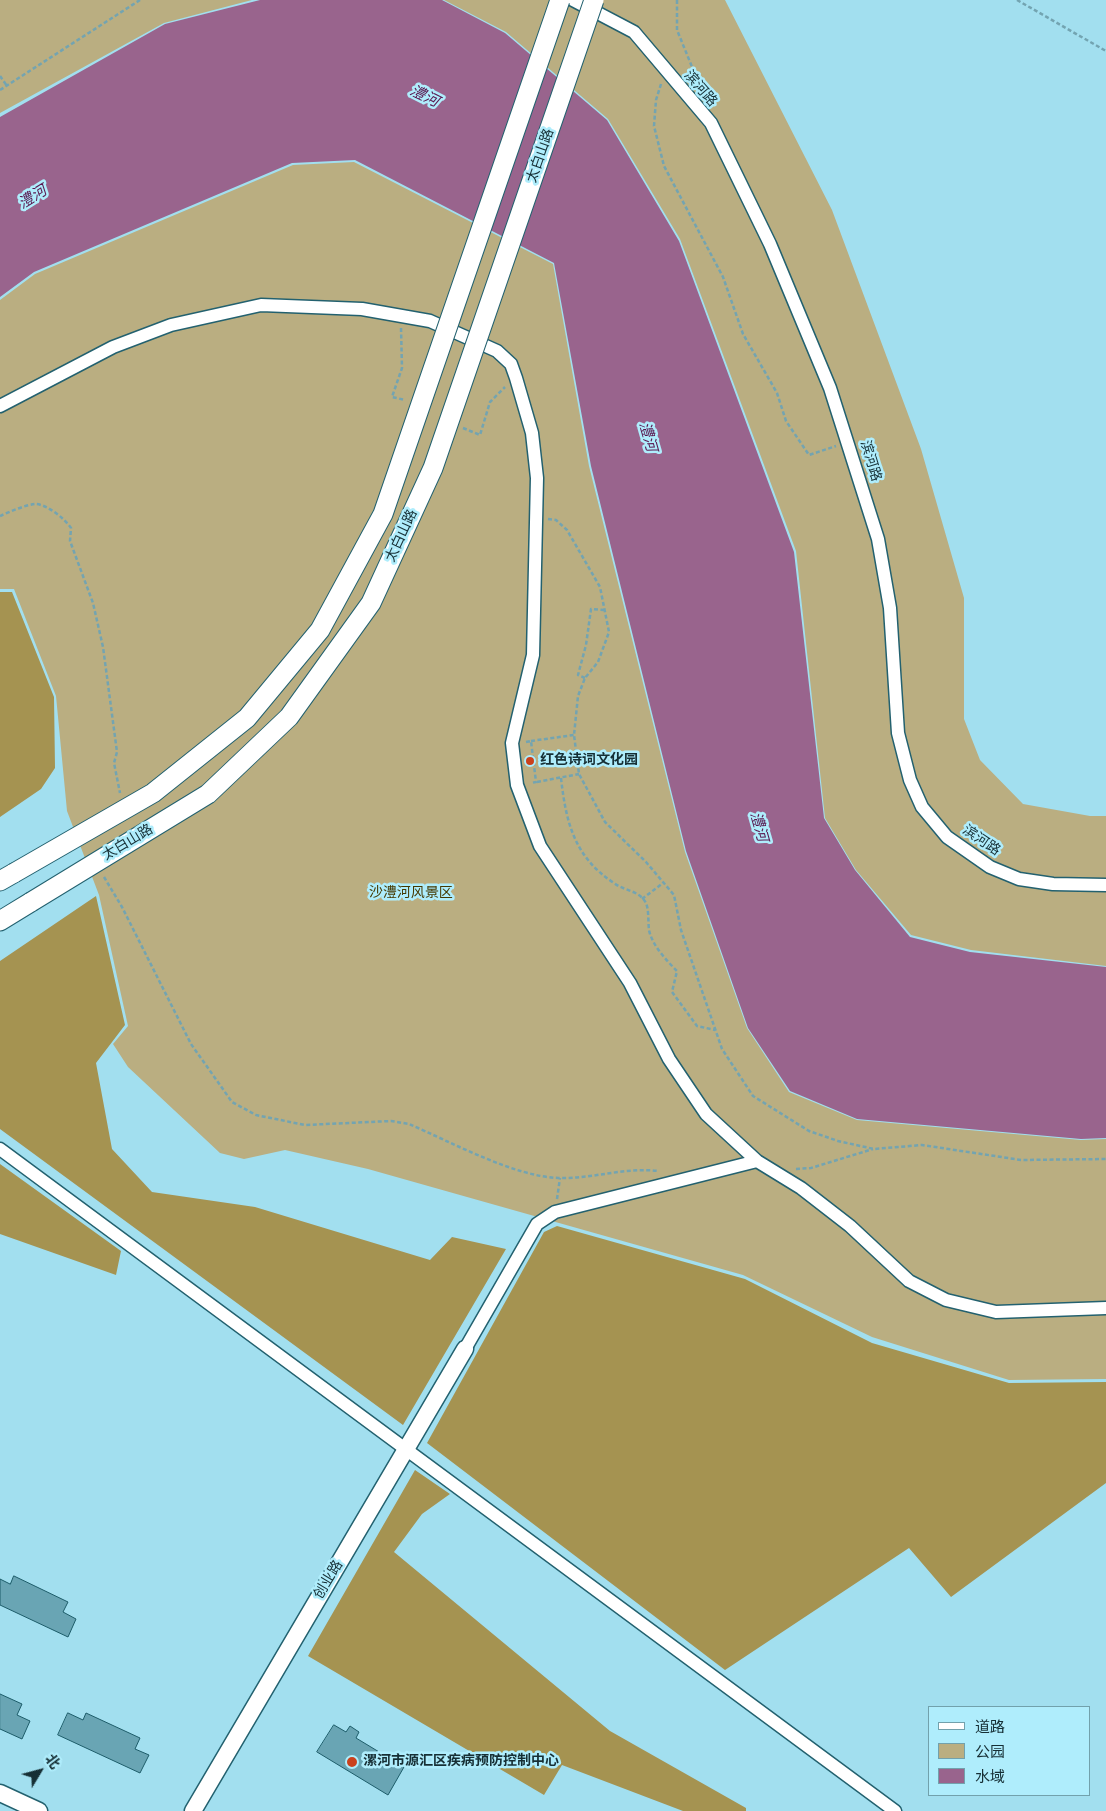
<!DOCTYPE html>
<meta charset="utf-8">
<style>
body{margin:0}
#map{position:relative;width:1106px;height:1811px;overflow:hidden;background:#a2dfef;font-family:"Nunito Sans","Noto Sans SC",sans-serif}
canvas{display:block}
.legend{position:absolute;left:928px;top:1706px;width:162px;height:90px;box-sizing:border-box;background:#afedfc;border:1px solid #72a1ac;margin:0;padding:6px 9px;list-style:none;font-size:15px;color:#162f35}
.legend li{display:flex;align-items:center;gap:10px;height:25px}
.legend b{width:25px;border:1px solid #72a1ac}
.north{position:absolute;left:15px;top:1746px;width:50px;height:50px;-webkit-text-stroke:4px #afedfc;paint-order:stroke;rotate:53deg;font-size:14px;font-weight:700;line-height:20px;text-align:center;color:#162f35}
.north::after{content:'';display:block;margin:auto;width:18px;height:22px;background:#162f35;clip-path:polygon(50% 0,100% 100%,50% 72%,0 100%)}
</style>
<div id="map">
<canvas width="1106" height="1811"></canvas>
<ul class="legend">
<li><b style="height:6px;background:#fff"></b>道路</li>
<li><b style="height:14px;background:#baae81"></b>公园</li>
<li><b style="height:14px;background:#99648d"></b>水域</li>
</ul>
<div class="north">北</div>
</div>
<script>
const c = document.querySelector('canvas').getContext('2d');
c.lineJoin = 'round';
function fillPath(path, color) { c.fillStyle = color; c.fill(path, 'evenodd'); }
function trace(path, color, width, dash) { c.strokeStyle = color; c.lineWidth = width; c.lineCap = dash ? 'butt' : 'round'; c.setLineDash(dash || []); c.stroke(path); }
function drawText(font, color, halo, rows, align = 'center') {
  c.font = font + ' "Nunito Sans","Noto Sans SC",sans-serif'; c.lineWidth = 5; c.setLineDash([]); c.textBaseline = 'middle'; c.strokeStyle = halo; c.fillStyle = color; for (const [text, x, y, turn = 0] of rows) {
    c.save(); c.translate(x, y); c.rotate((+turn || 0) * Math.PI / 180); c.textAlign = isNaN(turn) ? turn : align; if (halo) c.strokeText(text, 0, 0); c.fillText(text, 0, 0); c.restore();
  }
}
fillPath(new Path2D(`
 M0 0H252L164 23 0 113Z
 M444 0H725L832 210 921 449 964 598V719L980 760 1023 804 1090 816H1106V966L971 950 911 935 856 870 825 818 796 551 680 239 608 119 506 32Z
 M354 162 553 264 589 466 685 852 747 1028 789 1092 857 1120 1081 1140 1106 1139V1379L1009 1380 872 1337 743 1275 368 1169 285 1150 244 1159 220 1153 128 1067 113 1044 128 1026 99 895 67 811 56 696 14 589H0V300L35 274 293 165Z`), '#baae81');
fillPath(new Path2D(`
 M0 592H12L54 697 55 768 41 789 0 817Z
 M96 896 125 1025 96 1063 112 1149 152 1192 255 1207 430 1260 452 1237 506 1249 403 1425 0 1129V961Z
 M0 1164 121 1251 116 1275 0 1234Z
 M557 1226 745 1279 872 1343 1009 1383 1106 1382V1483L951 1597 909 1548 725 1670 427 1443 544 1232Z
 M415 1470 450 1494 422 1514 394 1552 610 1731 746 1808V1811H683L562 1765 544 1795 308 1656Z`), '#a59351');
fillPath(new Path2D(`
 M260 0H442L505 33 607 120 679 241 794 552 824 818 855 870 910 937 970 952 1106 967V1138L1081 1139 857 1119 790 1091 748 1028 686 851 591 466 554 263 355 160 292 163 34 272 0 297V117L165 24Z`), '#99648d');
const building = new Path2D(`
 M14 1576 68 1602 63 1612 76 1619 68 1637 0 1605V1579L10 1584Z
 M0 1694 22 1704 17 1715 30 1721 22 1739 0 1729Z
 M68 1713 83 1720 86 1713 140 1738 135 1749 149 1755 140 1773 58 1735Z
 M334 1725 346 1732 350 1726 359 1732 356 1738 404 1767 388 1795 317 1752Z`);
fillPath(building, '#69a5b4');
trace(building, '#1d5c69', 1);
const minor = new Path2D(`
 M573 0 634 32 711 123 770 244 830 388 878 539 890 608 898 733 910 780 922 807 947 837 990 867 1019 879 1053 884 1106 885
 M0 406 113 347 171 325 261 305 362 309 430 321 497 351 511 364 516 378 532 433 537 478 533 655 512 743 517 785 540 846 630 983 669 1059 706 1114 757 1161 801 1188 850 1226 909 1281 946 1300 996 1312 1106 1308
 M0 1149 895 1811
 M465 1349 537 1224 555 1212 757 1161`);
const tertiary = new Path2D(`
 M0 1793 39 1811
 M193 1811 465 1349`);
const secondary = new Path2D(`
 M0 881 14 873
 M0 921 31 902`);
trace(minor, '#23616f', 15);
trace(tertiary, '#23616f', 19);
trace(secondary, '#23616f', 21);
trace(new Path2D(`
 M677 0V30L701 89
 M1017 0 1106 51
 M0 76 7 86
 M661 84 656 100 654 126 664 166 723 277 743 334 777 393 786 421 809 455 836 446
 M0 90 140 0
 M401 328 402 368 392 397 405 400
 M463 428 480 435 490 402 505 387
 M0 516C9 512 25 505 35 504 47 504 65 519 71 528L70 541 93 603 103 647 117 752 114 763 120 793
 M548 519 556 520 567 530 600 587 609 632 598 662 585 678 578 696 574 735 579 774 605 822 646 862 674 895 681 930 722 1049 753 1096 809 1131 838 1141 874 1149 922 1145 1021 1160 1106 1159
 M585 678 578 675 586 645 591 609 604 610
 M531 741 574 735
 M526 742 531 741 536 782 531 783
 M561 778C566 822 574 857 614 883 624 891 639 890 646 903 649 910 648 922 649 930 652 945 666 960 677 971L672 992 697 1026 715 1030
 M537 782 579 774
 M104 877 122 907 191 1044 232 1102 256 1115 305 1125 391 1121 409 1124C451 1142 515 1177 559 1178 592 1179 625 1167 658 1171
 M642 899 663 883
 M796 1169 811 1168 873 1149
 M557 1199 560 1178`), '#73a4b1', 2.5, [4, 2.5]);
trace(minor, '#fff', 12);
trace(tertiary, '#fff', 16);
trace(secondary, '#fff', 19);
const secondaryBridge = new Path2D(`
 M14 873 153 793 247 718 320 630 383 514 560 0
 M31 902 208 794 289 717 371 603 433 468 594 0`);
trace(secondaryBridge, '#23616f', 21, []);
trace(secondaryBridge, '#fff', 19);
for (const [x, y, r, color] of [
 [530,761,5,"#ca411d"],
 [352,1762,6,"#ca411d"]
]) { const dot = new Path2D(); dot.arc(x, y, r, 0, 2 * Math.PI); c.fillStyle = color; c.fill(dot); trace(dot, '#afedfc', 2); }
drawText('14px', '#162f35', '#afedfc', [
 ["滨河路",700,89,49],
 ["太白山路",541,156,-71],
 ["滨河路",870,461,73],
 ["太白山路",402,536,-65],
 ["滨河路",981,841,34],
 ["太白山路",128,843,-31],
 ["创业路",329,1580,-59]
]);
drawText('bold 14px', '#162f35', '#afedfc', [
 ["红色诗词文化园",540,761],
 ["漯河市源汇区疾病预防控制中心",363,1762]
], 'left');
drawText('14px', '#453800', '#afedfc', [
 ["沙澧河风景区",411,894]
]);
drawText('italic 15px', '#59164e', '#afedfc', [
 ["澧河",424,97,26],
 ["澧河",33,198,-32],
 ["澧河",647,437,74],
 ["澧河",758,827,74]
]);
</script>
